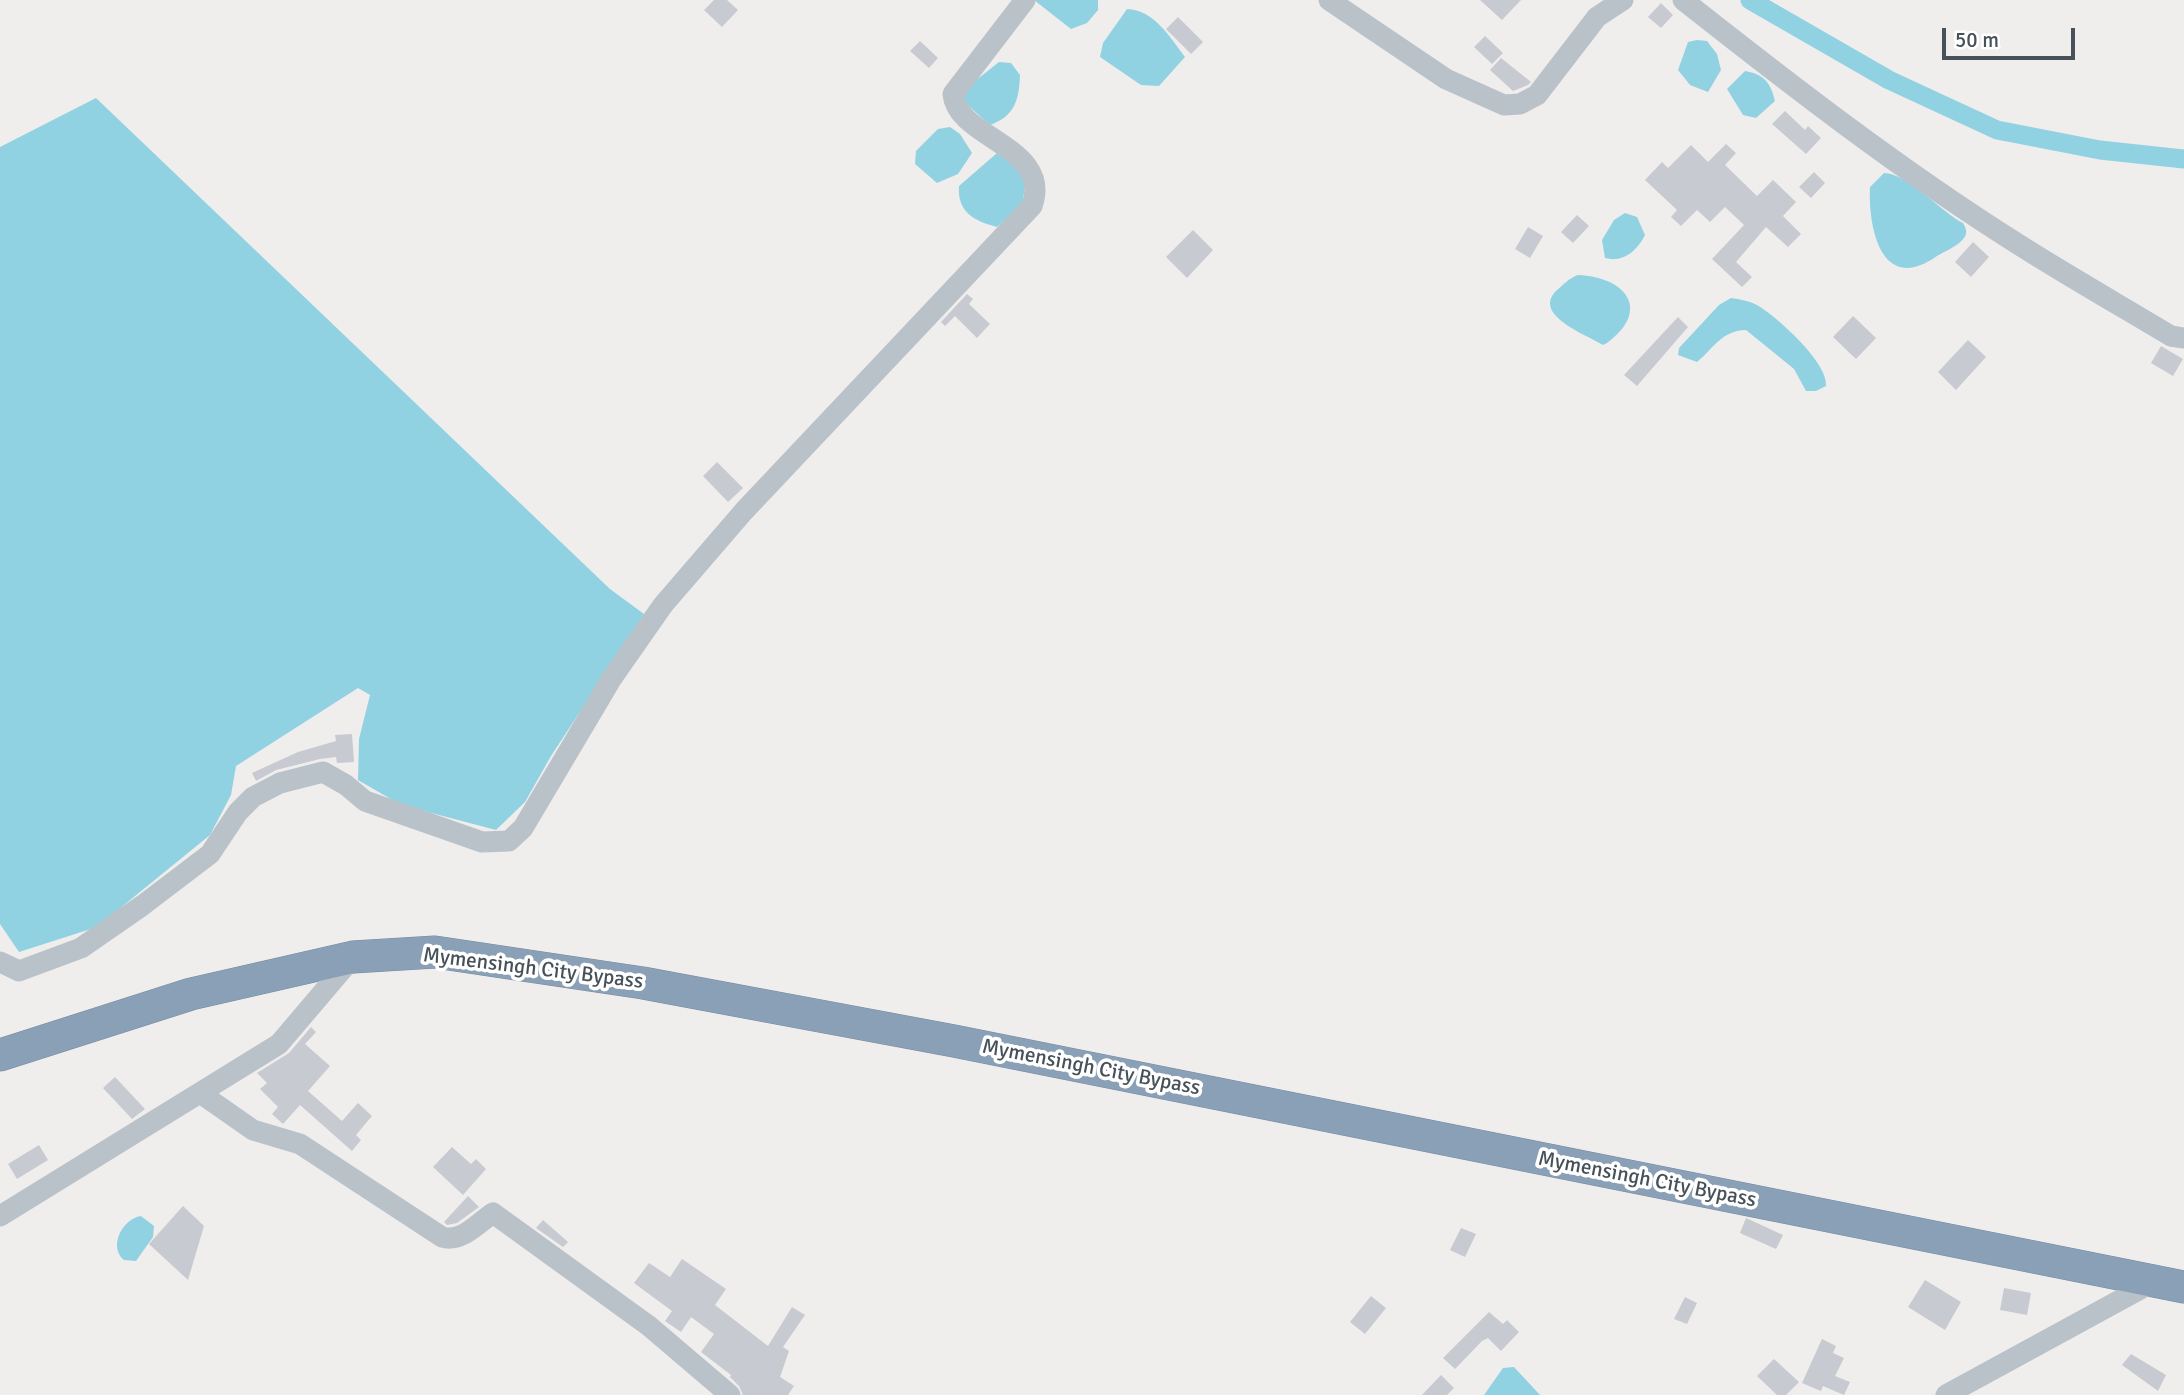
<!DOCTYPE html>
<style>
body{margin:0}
#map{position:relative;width:2184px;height:1395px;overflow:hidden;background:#f0eded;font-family:Signika,sans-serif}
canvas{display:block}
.scale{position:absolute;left:1942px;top:28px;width:133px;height:32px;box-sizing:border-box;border:4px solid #475159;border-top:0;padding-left:9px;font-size:21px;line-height:24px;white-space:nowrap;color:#475159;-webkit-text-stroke:5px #fff;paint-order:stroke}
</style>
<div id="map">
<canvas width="2184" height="1395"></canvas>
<div class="scale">50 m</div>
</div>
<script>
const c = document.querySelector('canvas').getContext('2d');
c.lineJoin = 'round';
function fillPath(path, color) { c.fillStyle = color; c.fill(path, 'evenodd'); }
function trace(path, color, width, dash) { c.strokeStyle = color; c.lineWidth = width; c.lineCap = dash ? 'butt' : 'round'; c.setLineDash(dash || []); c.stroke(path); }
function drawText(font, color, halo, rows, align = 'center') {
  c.font = font + ' Signika,sans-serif'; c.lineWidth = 7; c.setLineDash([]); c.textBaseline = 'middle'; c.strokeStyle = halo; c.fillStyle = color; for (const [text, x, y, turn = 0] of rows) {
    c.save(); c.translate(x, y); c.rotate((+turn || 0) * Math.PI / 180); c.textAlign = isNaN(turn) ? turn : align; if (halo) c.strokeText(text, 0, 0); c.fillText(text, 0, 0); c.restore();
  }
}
fillPath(new Path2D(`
 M1034 0H1098V10L1087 23 1071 29Z
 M1127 9C1154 10 1170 37 1185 57L1159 86 1141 85 1100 57 1103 43Z
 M1697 40 1707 41 1717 54 1721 70 1708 92 1690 85 1678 70 1688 42Z
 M999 62 1011 63 1020 75C1019 100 1015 116 990 125L963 101 965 89Z
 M1745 71C1764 74 1771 83 1775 101L1756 118 1743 115 1727 89Z
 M96 98 610 589 644 614 551 756 525 802 496 830 401 805 358 780 359 739 370 695 358 688 236 766 231 795 210 835 97 927 19 952 0 924V147Z
 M950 127 960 134 972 153 958 174 937 183 915 164 916 151 938 129Z
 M997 153 1027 176 1022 205 997 227C974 221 957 212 959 186Z
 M1884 173C1907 173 1941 212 1963 223 1966 228 1968 233 1964 238 1957 247 1945 251 1937 256 1882 295 1868 229 1870 187Z
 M1625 213 1637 217 1645 235C1637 251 1623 263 1605 258L1602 240 1614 220Z
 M1578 275C1626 277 1652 310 1607 343L1603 345C1587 335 1532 315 1556 291 1563 285 1569 278 1578 275Z
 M1731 298C1740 299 1749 301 1757 305 1776 316 1829 363 1826 386L1816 391H1806L1794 369 1746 330C1721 331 1714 348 1697 362L1678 355 1679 348 1719 305Z
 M141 1216 154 1226 153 1237 136 1261 124 1260C108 1247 122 1219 141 1216Z
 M1514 1367 1540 1395H1484L1503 1368Z`), '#91d2e2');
trace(new Path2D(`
 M1750 0 1889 80 1997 130 2100 150 2184 159`), '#91d2e2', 19);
fillPath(new Path2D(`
 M714 0H727L738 10 722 27 704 10Z
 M1480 0H1521L1502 20Z
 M1661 3 1673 15 1661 28 1648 17Z
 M1178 17 1203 42 1191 54 1166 29Z
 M1485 36 1503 53 1492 64 1474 47Z
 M920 41 938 58 929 68 910 51Z
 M1501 58 1531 82 1528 85 1513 91 1490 70Z
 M1785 111 1805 130 1808 126 1821 138 1806 154 1772 124Z
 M1726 144 1736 153 1725 165 1757 196 1773 180 1796 202 1783 216 1801 234 1788 247 1766 227 1736 262 1752 277 1742 287 1712 259 1744 225 1725 207 1710 222 1697 210 1681 226 1671 217 1677 210 1645 180 1662 162 1668 168 1691 145 1708 162Z
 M1814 172 1825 183 1811 198 1799 187Z
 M1577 215 1589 226 1573 243 1561 232Z
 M1528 227 1543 236 1530 258 1515 249Z
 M1193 230 1213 250 1187 278 1166 257Z
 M1973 242 1989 257 1971 277 1955 262Z
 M967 294 973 299 969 304 990 324 977 338 955 316 945 326 941 322Z
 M1853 316 1876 338 1856 359 1833 337Z
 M1678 317 1688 327 1637 386 1624 375Z
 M1968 340 1986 357 1956 390 1938 372Z
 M2161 346 2183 359 2173 376 2151 363Z
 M717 462 743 488 728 502 703 476Z
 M352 734 354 762 337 763 336 757 320 759 276 770 256 781 252 773 298 752 336 741 335 735Z
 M311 1027 316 1032 305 1044 330 1066 308 1091 342 1121 358 1103 372 1116 356 1135 361 1140 352 1151 300 1105 283 1124 272 1114 278 1107 260 1089 267 1083 257 1073 289 1053Z
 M115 1077 145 1109 132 1119 103 1088Z
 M39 1145 48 1160 17 1179 8 1164Z
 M452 1147 471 1164 476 1159 486 1169 463 1195 433 1167Z
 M468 1196 479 1207 457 1223 447 1225 444 1222Z
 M183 1206 204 1226 188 1280 149 1244Z
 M1746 1218 1783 1235 1776 1249 1740 1233Z
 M543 1220 568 1242 563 1247 536 1228Z
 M1461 1228 1476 1234 1465 1257 1450 1250Z
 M682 1259 726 1289 715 1305 768 1346 792 1307 805 1315 783 1347 789 1351 780 1377 794 1386 788 1395H743L739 1386 730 1377 731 1375 701 1352 714 1334 691 1317 681 1332 665 1321 672 1311 634 1283 649 1263 670 1277Z
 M1925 1280 1961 1302 1945 1330 1908 1307Z
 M2004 1288 2031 1293 2027 1315 2000 1310Z
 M1371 1296 1386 1308 1365 1334 1350 1322Z
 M1685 1297 1697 1303 1687 1324 1674 1319Z
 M1489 1312 1503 1324 1507 1320 1519 1332 1501 1351 1488 1338 1482 1341 1455 1369 1443 1358Z
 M1822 1339 1836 1346 1833 1353 1844 1358 1835 1376 1850 1382 1844 1395 1823 1386 1821 1391 1802 1383Z
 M2131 1354 2166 1375 2158 1391 2122 1365Z
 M1774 1359 1799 1382 1786 1395H1777L1757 1376Z
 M1441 1375 1454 1388 1447 1395H1422Z`), '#c7cad0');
const highway = new Path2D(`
 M0 1055 191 994 353 957 435 952 643 983 954 1041 2184 1287`);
trace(highway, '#758ba3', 33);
trace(new Path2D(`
 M1329 0 1446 79 1504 105 1520 104 1537 95 1597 17 1623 0
 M1683 0C1792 86 1903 172 2021 246 2070 277 2121 306 2171 336L2184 338
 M0 962 19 971 81 948 143 905 210 854 238 812 253 797 280 783 323 772 346 785 365 801 482 842 509 841 523 828 612 678 663 605 744 511 1032 206C1053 146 957 139 953 94L1025 0
 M200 1093 253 1130 300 1144 442 1237C461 1243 477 1224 493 1213L649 1326 730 1395
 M0 1216 279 1044 353 957
 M1946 1395 2155 1281`), '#bac2c9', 21);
trace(highway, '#8aa0b7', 32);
drawText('21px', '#475159', '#fff', [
 ["Mymensingh City Bypass",533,969,7],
 ["Mymensingh City Bypass",1091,1068,11],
 ["Mymensingh City Bypass",1647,1180,11]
]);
</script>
